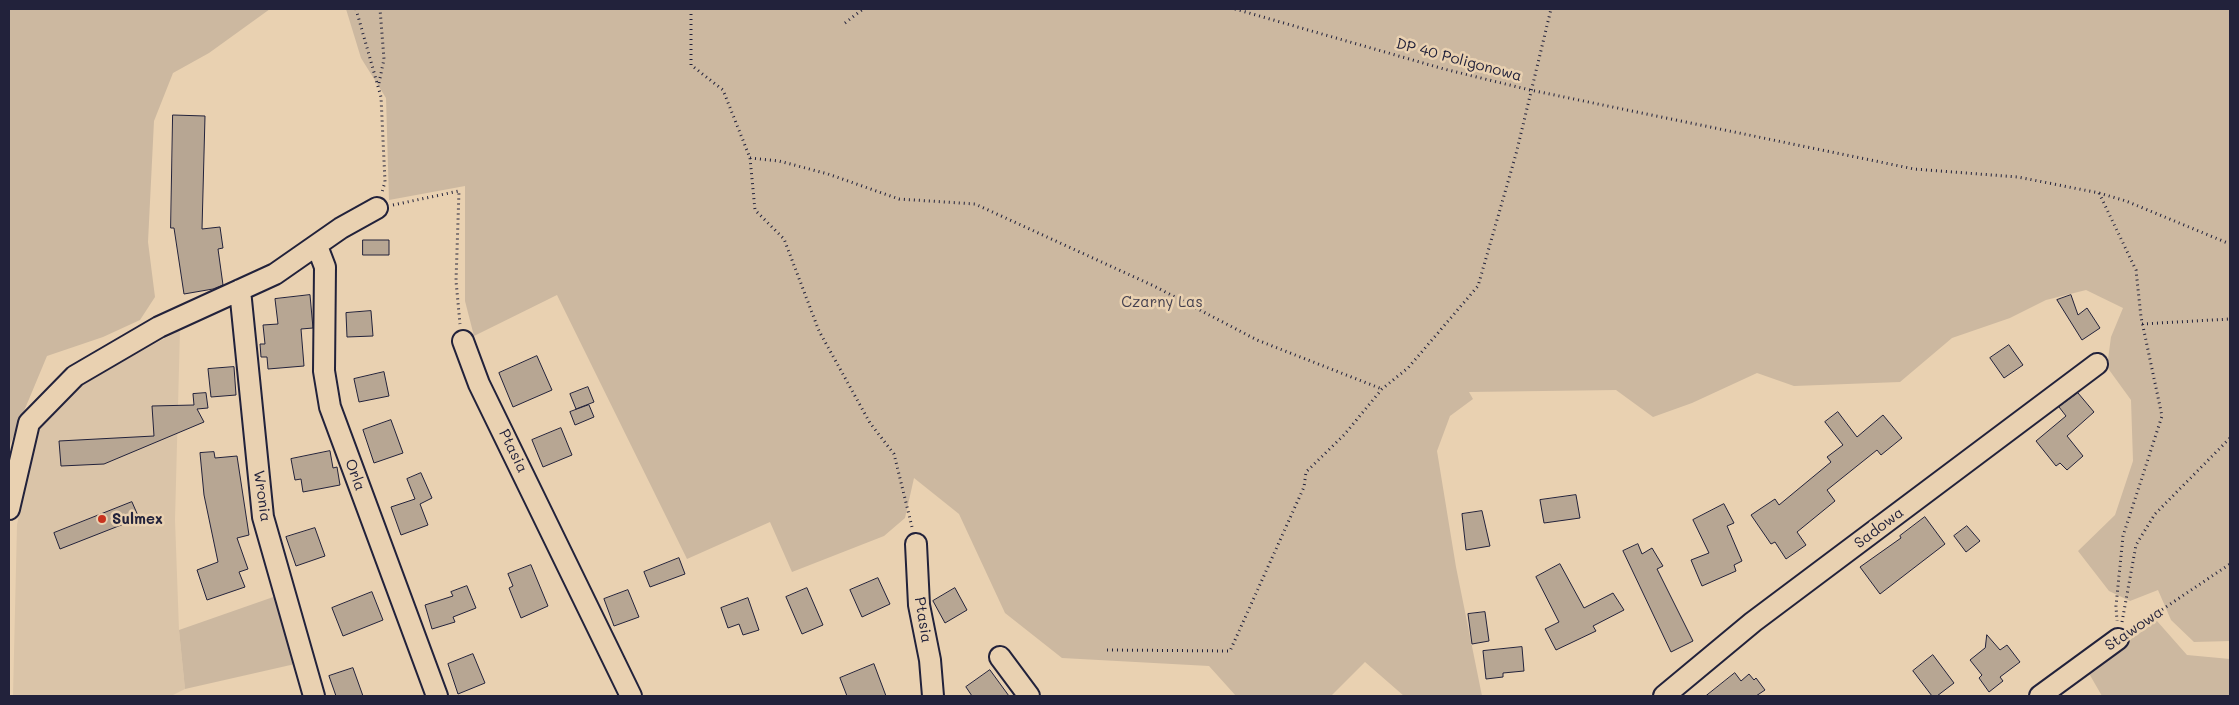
<!DOCTYPE html>
<style>
body{margin:0}
#map{position:relative;width:2239px;height:705px;overflow:hidden;background:#e9d1b1;font-family:Mali,sans-serif}
canvas{display:block}
.frame{position:absolute;inset:0;border:10px solid #22223b;pointer-events:none}
</style>
<div id="map">
<canvas width="2239" height="705"></canvas>
<div class="frame"></div>
</div>
<script>
const c = document.querySelector('canvas').getContext('2d');
c.lineJoin = 'round';
function fillPath(path, color) { c.fillStyle = color; c.fill(path, 'evenodd'); }
function trace(path, color, width, dash) { c.strokeStyle = color; c.lineWidth = width; c.lineCap = dash ? 'butt' : 'round'; c.setLineDash(dash || []); c.stroke(path); }
function drawText(font, color, halo, rows, align = 'center') {
  c.font = font + ' Mali,sans-serif'; c.lineWidth = 5; c.setLineDash([]); c.textBaseline = 'middle'; c.strokeStyle = halo; c.fillStyle = color; for (const [text, x, y, turn = 0] of rows) {
    c.save(); c.translate(x, y); c.rotate((+turn || 0) * Math.PI / 180); c.textAlign = isNaN(turn) ? turn : align; if (halo) c.strokeText(text, 0, 0); c.fillText(text, 0, 0); c.restore();
  }
}
fillPath(new Path2D(`
 M180 330 175 520 179 630 185 689 171 696H13L17 525 34 433 74 388Z`), '#dac4a8');
fillPath(new Path2D(`
 M9 9H270L209 53 173 73 154 121 148 242 155 297 140 320 103 337 47 356 9 447Z
 M346 9H2230V641L2194 642 2171 620 2158 590 2130 601 2109 591 2078 551 2115 515 2133 461 2131 400 2107 367 2111 337 2123 308 2086 290 2046 300 2010 318 1952 338 1900 382 1794 386 1757 373 1692 403 1653 417 1616 390 1469 392 1473 399 1450 416 1437 451 1456 567 1482 696H1404L1365 662 1331 696H1236L1209 666 1062 658 1005 613 959 514 914 478 905 518 884 536 792 572 770 522 687 559 557 295 474 336 465 301V186L389 200 386 98 361 58Z
 M279 595 295 664 185 689 179 630Z
 M2157 621 2187 655 2230 659V696H2102L2087 670Z`), '#ccb8a0');
const building = new Path2D(`
 M173 115 205 116 202 229 220 227 223 248 218 249 223 285 213 289 184 294 174 228H171Z
 M363 240H389V255H363Z
 M310 295 313 328 301 329 304 366 268 369 267 357H261L260 344H265L263 325 278 324 275 299Z
 M2071 295 2078 315 2087 308 2100 328 2082 340 2057 300Z
 M371 311 373 336 347 337 346 313Z
 M2009 345 2023 365 2004 378 1990 358Z
 M537 356 552 390 513 407 499 373Z
 M234 367 236 395 211 397 208 369Z
 M384 372 389 396 359 402 354 379Z
 M588 387 594 402 576 409 570 394Z
 M206 393 208 408 197 409 204 422 104 464 61 466 59 441 154 436 152 406 194 405 193 394Z
 M2078 393 2094 412 2067 436 2083 456 2067 470 2060 463 2056 466 2036 441 2066 416 2059 407Z
 M589 405 594 417 575 425 570 412Z
 M1838 412 1857 437 1883 415 1902 438 1881 455 1877 450 1827 490 1835 501 1797 532 1806 545 1786 559 1775 542 1771 544 1751 515 1775 499 1779 505 1831 462 1827 457 1843 445 1825 422Z
 M391 420 403 453 374 463 363 430Z
 M561 428 572 455 543 467 532 440Z
 M330 451 333 468 337 467 340 485 303 492 301 479 295 480 291 459Z
 M214 452 215 458 237 456 249 535 237 538 248 569 239 572 245 587 207 600 197 570 218 562 204 495 200 453Z
 M421 473 432 498 420 504 428 525 401 535 391 507 415 499 407 479Z
 M1576 495 1580 518 1544 523 1540 500Z
 M132 502 139 518 60 549 54 533Z
 M1724 504 1734 523 1727 526 1742 561 1734 565 1736 571 1702 586 1691 560 1709 553 1693 520Z
 M1482 511 1490 546 1466 550 1462 514Z
 M1925 517 1945 544 1880 594 1860 567 1901 538 1900 536Z
 M1967 526 1980 541 1966 552 1954 536Z
 M315 528 325 556 296 566 286 537Z
 M1638 544 1642 554 1652 548 1658 558 1663 566 1657 569 1693 641 1671 652 1623 551Z
 M679 558 685 574 650 587 644 572Z
 M1560 564 1584 608 1613 593 1624 610 1593 626 1596 631 1556 650 1545 629 1559 622 1536 577Z
 M531 565 548 606 521 618 509 588 513 586 508 574Z
 M878 578 890 604 862 617 850 590Z
 M467 586 476 608 453 617 455 622 432 629 425 605 453 596 451 592Z
 M807 588 823 625 802 634 786 597Z
 M955 588 967 610 945 623 933 601Z
 M628 590 639 617 614 626 604 599Z
 M372 592 383 620 343 636 332 608Z
 M748 598 759 630 743 635 739 624 728 628 721 608Z
 M1485 612 1489 641 1472 644 1468 614Z
 M1987 635 2000 650 2007 645 2020 662 2000 677 2003 681 1989 692 1979 678 1982 675 1970 660 1985 648Z
 M1522 647 1524 671 1503 673V677L1486 679 1483 651Z
 M473 654 485 683 458 694 448 664Z
 M1933 655 1954 683 1937 696H1932L1913 671Z
 M874 664 886 696H847L840 678Z
 M353 668 363 696H336L329 676Z
 M990 670 1009 696H972L966 687Z
 M1735 673 1741 681 1749 674 1754 680 1756 678 1765 690 1756 696H1706Z`);
fillPath(building, '#b7a693');
trace(building, '#22223b', 1);
const street = new Path2D(`
 M317 246 325 267 324 371 330 407 437 696
 M240 290 263 517 314 696
 M463 341 479 384 631 696
 M9 509 29 423 75 376 159 327 275 274 341 228 377 208
 M916 544 919 605 930 660 933 696
 M1000 657 1029 696
 M1664 696 1753 622 2097 364
 M2040 696 2118 639`);
trace(street, '#22223b', 24);
trace(new Path2D(`
 M356 9 381 97 385 182 382 192
 M691 9V65L723 90 750 158 755 210 784 239 819 331 870 423 894 454 912 527
 M1235 9 1444 69 1530 90 1914 169 2018 177 2099 193 2126 201 2230 244
 M845 23 863 9
 M379 83 384 59 380 9
 M750 158 779 161 828 174 899 199 975 204 1154 286 1257 340 1382 389
 M2099 193 2136 270 2141 317 2162 416 2123 536 2116 606 2117 621
 M393 205 459 191 456 281 460 324
 M2142 324 2230 319
 M2122 622 2136 545 2155 514 2230 438
 M2133 629 2230 564
 M1107 650 1230 651 1304 487 1306 472 1344 435 1382 389 1408 368 1478 286 1516 154 1551 9`), '#22223b', 3, [1, 4]);
trace(street, '#e9d1b1', 20);
for (const [x, y, r, color] of [
 [102,519,5,"#c8321e"]
]) { const dot = new Path2D(); dot.arc(x, y, r, 0, 2 * Math.PI); c.fillStyle = color; c.fill(dot); trace(dot, '#e9d1b1', 2); }
drawText('15px', '#22223b', '#e9d1b1', [
 ["DP 40 Poligonowa",1459,60,15],
 ["Ptasia",513,451,64],
 ["Orla",355,475,70],
 ["Wronia",262,496,82],
 ["Sadowa",1879,528,-37],
 ["Ptasia",923,620,81],
 ["Stawowa",2134,629,-34]
]);
drawText('15px', '#44404f', '#e9d1b1', [
 ["Czarny Las",1162,302]
]);
drawText('bold 15px', '#22223b', '#e9d1b1', [
 ["Sulmex",112,519]
], 'left');
</script>
